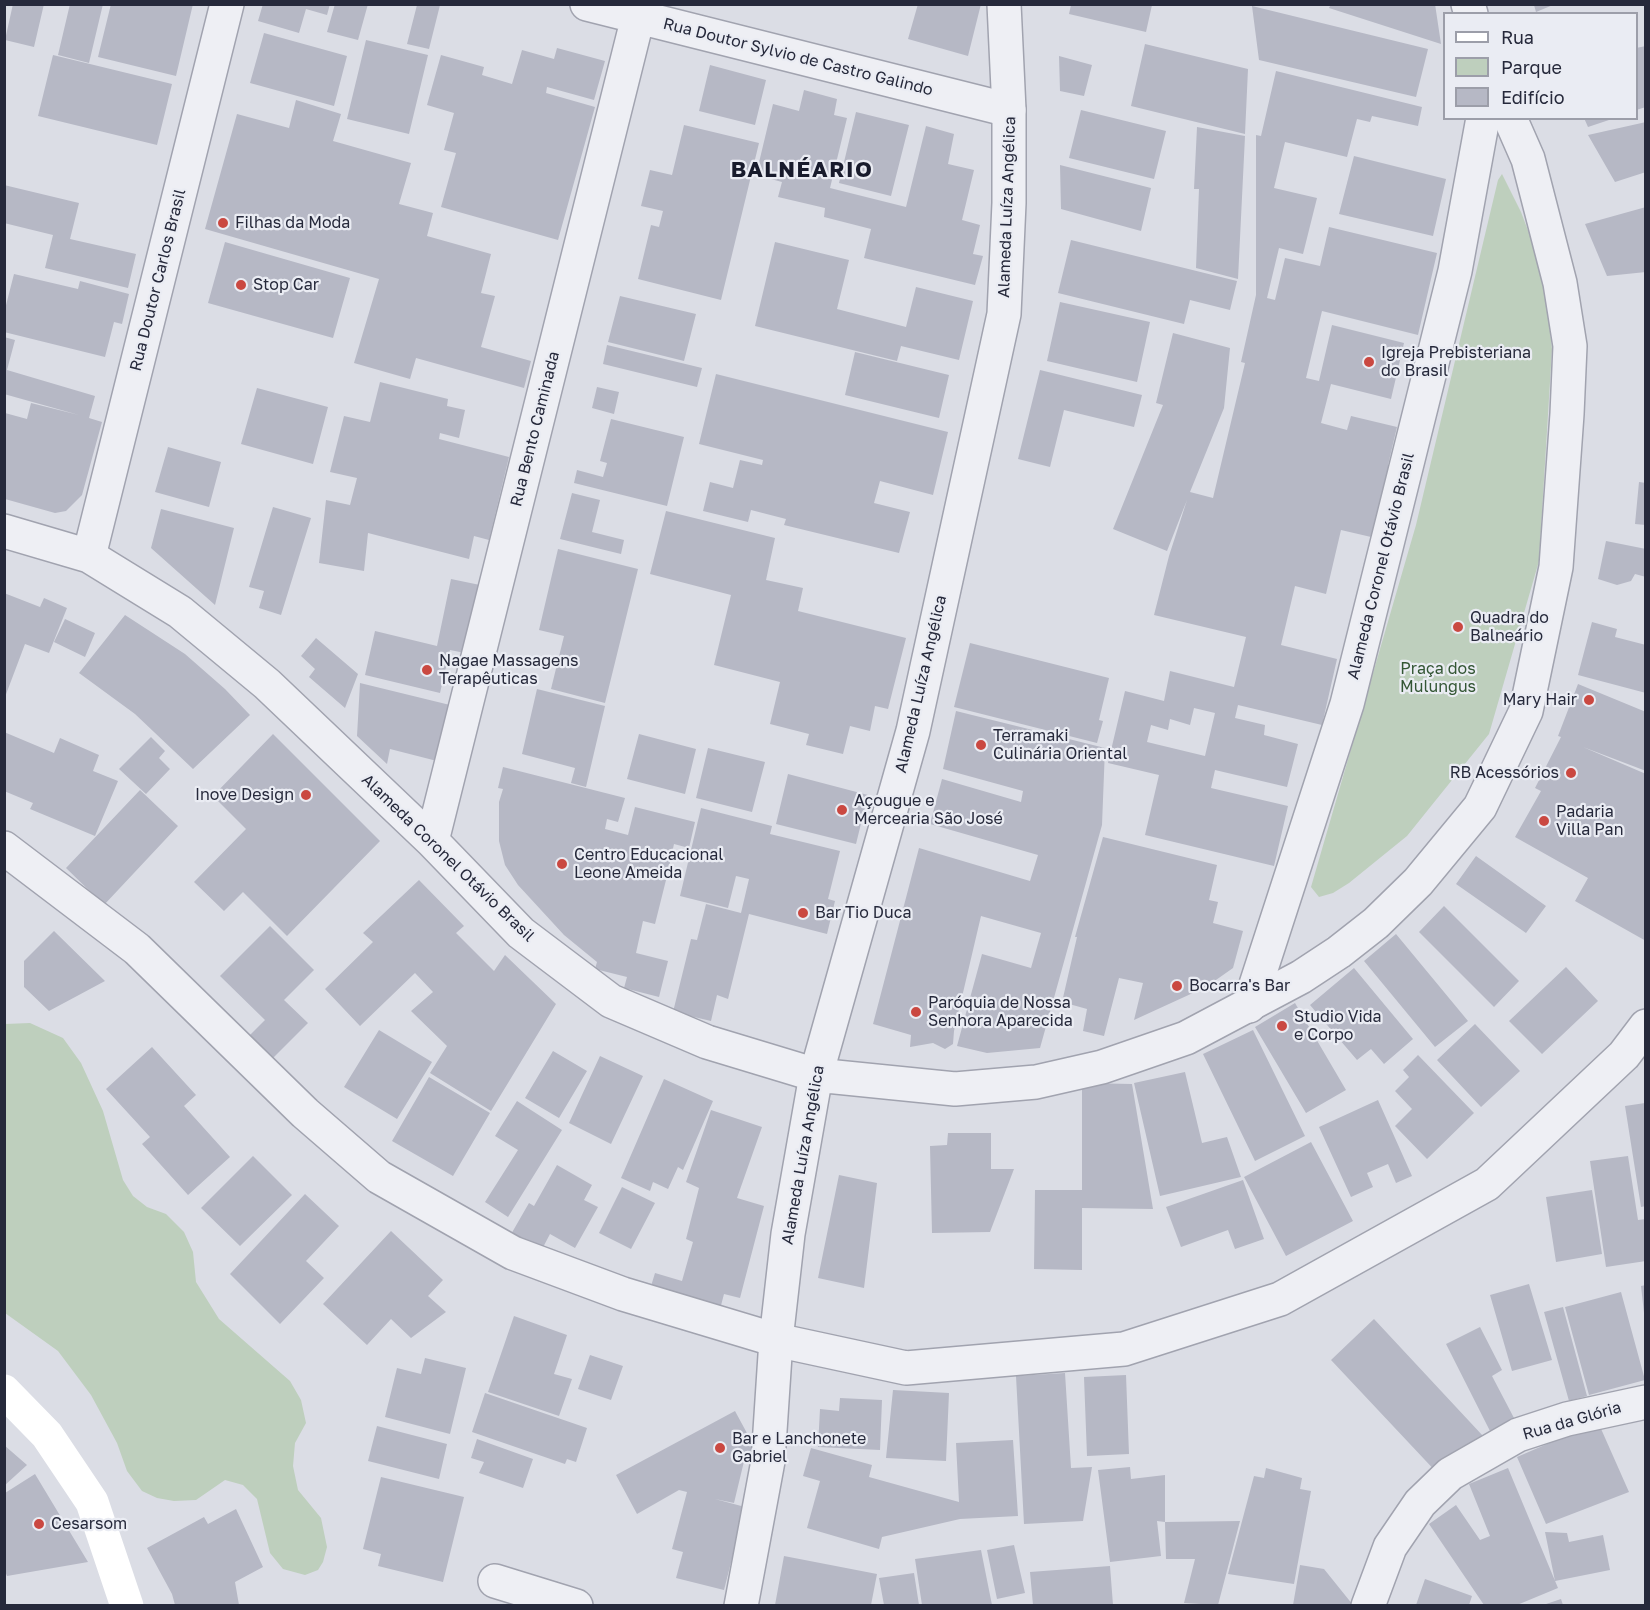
<!DOCTYPE html>
<meta charset="utf-8">
<style>
body{margin:0}
#map{position:relative;width:1650px;height:1610px;overflow:hidden;background:#dbdde5;font-family:"Golos Text",sans-serif}
canvas{display:block}
.frame{position:absolute;inset:0;border:6px solid #26293b;pointer-events:none}
.legend{position:absolute;left:1443px;top:12px;width:195px;height:108px;box-sizing:border-box;background:#eaecf3;border:2px solid #9c9ea9;margin:0;padding:8px 10px;list-style:none;font-size:18px;color:#26293b}
.legend li{display:flex;align-items:center;gap:12px;height:30px}
.legend b{width:30px;border:2px solid #9c9ea9}
</style>
<div id="map">
<canvas width="1650" height="1610"></canvas>
<div class="frame"></div>
<ul class="legend">
<li><b style="height:8px;background:#fff"></b>Rua</li>
<li><b style="height:16px;background:#becfbd"></b>Parque</li>
<li><b style="height:16px;background:#b6b8c5"></b>Edifício</li>
</ul>
</div>
<script>
const c = document.querySelector('canvas').getContext('2d');
c.lineJoin = 'round';
function fillPath(path, color) { c.fillStyle = color; c.fill(path, 'evenodd'); }
function trace(path, color, width, dash) { c.strokeStyle = color; c.lineWidth = width; c.lineCap = dash ? 'butt' : 'round'; c.setLineDash(dash || []); c.stroke(path); }
function drawText(font, color, halo, rows, align = 'center') {
  c.font = font + ' "Golos Text",sans-serif'; c.lineWidth = 4.5; c.setLineDash([]); c.textBaseline = 'middle'; c.strokeStyle = halo; c.fillStyle = color; for (const [text, x, y, turn = 0] of rows) {
    c.save(); c.translate(x, y); c.rotate((+turn || 0) * Math.PI / 180); c.textAlign = isNaN(turn) ? turn : align; if (halo) c.strokeText(text, 0, 0); c.fillText(text, 0, 0); c.restore();
  }
}
fillPath(new Path2D(`
 M1502 174 1521 212 1543 270 1552 349 1539 561 1489 734 1407 836 1349 883 1333 893 1319 897 1311 887 1416 525 1498 180Z
 M30 1023 63 1038 81 1063 103 1111 123 1180 133 1196 147 1207 166 1214 184 1232 193 1252 196 1282 219 1319 290 1381 301 1400 306 1423 295 1443 293 1466 298 1490 321 1518 327 1547 323 1562 318 1570 305 1575 283 1569 270 1553 257 1499 243 1485 225 1480 196 1500 174 1501 157 1498 142 1491 127 1471 117 1443 91 1395 58 1351 5 1313V1024Z`), '#becfbd');
fillPath(new Path2D(`
 M13 4H44L34 47 5 40Z
 M70 4H103L89 63 58 55Z
 M111 4H193L176 76 98 57Z
 M263 4H330L327 15 306 9 299 33 258 21Z
 M335 4H368L358 40 327 32Z
 M918 4H981L968 56 908 39Z
 M1331 4H1435L1441 44 1329 8Z
 M417 5H440L429 49 407 44Z
 M1071 5H1152L1146 32 1069 14Z
 M1534 5H1553L1536 12Z
 M1252 6 1428 49 1416 97 1259 60Z
 M264 33 347 56 334 106 250 83Z
 M366 40 428 55 409 134 347 119Z
 M1145 44 1248 69 1245 134 1131 106Z
 M1646 46V107L1636 110V48Z
 M557 48 605 61 594 100 547 87 546 93 595 107 558 240 441 207 456 153 444 150 454 113 427 105 441 55 484 67 482 75 512 84 522 50 554 59Z
 M53 55 172 84 157 145 38 116Z
 M1059 56 1092 65 1084 96 1060 91Z
 M710 65 766 80 755 125 699 111Z
 M1276 71 1422 107 1418 126 1372 116 1370 122 1357 119 1347 157 1285 142 1274 188 1317 198 1303 254 1279 248 1267 298 1275 300 1285 258 1320 266 1329 227 1437 253 1418 335 1322 311 1306 378 1319 381 1332 325 1404 343 1391 399 1331 384 1321 423 1347 430 1351 416 1397 427 1388 465 1401 467 1384 540 1341 530 1326 594 1295 586 1281 645 1337 659 1322 725 1238 705 1235 718 1265 725 1264 735 1298 744 1287 787 1215 770 1211 788 1288 806 1274 866 1145 835 1159 775 1108 763 1125 691 1164 701 1170 671 1234 687 1246 637 1154 615 1169 556 1187 500 1167 551 1113 529 1163 405 1156 403 1173 333 1230 348 1224 408 1190 492 1213 498 1245 363 1241 362 1256 295V135L1261 136ZM1194 708 1215 713 1205 756 1147 742 1151 725 1168 730 1170 719 1190 725Z
 M804 90 837 99 834 115 847 118 830 188 906 207 926 126 954 134 948 164 974 170 962 220 980 225 973 254 983 256 975 285 864 258 871 229 824 217 825 208 778 197 782 182 756 175 773 104 799 111Z
 M296 100 341 114 333 141 411 163 399 204 433 213 427 236 491 254 481 293 495 296 481 347 531 361 524 388 416 358 410 379 354 363 379 279 205 229 237 114 289 128Z
 M1081 110 1166 131 1154 179 1069 158Z
 M856 112 909 125 891 196 839 183Z
 M1584 118H1612V119L1588 127Z
 M1646 122V172L1615 182 1588 135Z
 M684 125 759 143 721 300 638 279 651 225 659 227 663 211 641 206 650 170 672 175Z
 M1197 127 1245 136 1238 279 1196 268 1199 189H1194Z
 M1354 156 1446 179 1433 236 1339 214Z
 M1060 165 1151 188 1141 231 1061 209Z
 M4 185 79 203 70 239 136 254 128 288 45 268 53 235 4 223Z
 M1646 207V272L1607 276 1585 224Z
 M1071 240 1237 281 1230 310 1190 300 1184 324 1058 293Z
 M225 242 350 278 333 338 208 303Z
 M775 242 849 260 837 309 906 327 916 287 973 301 959 360 901 346 897 361 755 326Z
 M14 274 78 289 80 281 129 294 122 324 114 322 105 357 4 332V313Z
 M620 296 696 314 684 361 608 342Z
 M1060 302 1150 322 1137 382 1047 361Z
 M4 337 15 340 7 370 95 396 89 418 102 422 82 495 66 511 55 513 5 499V413L27 419 31 403 79 415 4 394Z
 M607 345 702 368 697 387 603 364Z
 M855 352 949 375 939 418 845 395Z
 M1040 370 1142 395 1134 427 1064 410 1050 467 1018 459Z
 M716 374 948 432 933 495 880 481 874 503 910 512 899 553 784 525 786 519 751 510 748 522 703 511 710 482 733 488 740 460 762 465 763 460 699 444Z
 M380 382 448 399 447 406 465 410 459 438 440 433 439 439 509 457 489 540 474 536 469 559 368 533 364 571 319 563 326 500 350 505 357 478 330 472 344 416 370 422Z
 M597 387 619 392 614 414 592 408Z
 M257 388 328 407 313 464 241 444Z
 M611 419 684 437 667 506 574 483 577 470 603 477 607 463 600 461Z
 M168 447 221 462 209 507 155 492Z
 M1639 482 1646 483V525L1635 524Z
 M572 493 600 500 592 532 624 540 621 554 560 539Z
 M273 507 311 518 281 615 259 608 264 591 249 587Z
 M161 509 234 528 215 605 151 548Z
 M666 511 775 538 766 580 803 588 798 611 906 638 888 709 875 706 870 731 850 726 843 754 806 745 809 734 770 724 780 682 714 665 731 595 650 574Z
 M1606 541 1646 549V577L1635 574 1631 581 1617 585 1598 579Z
 M558 549 638 569 605 703 551 689 564 636 539 630Z
 M451 579 480 585 465 653 450 650 440 693 365 675 375 631 437 646Z
 M4 593 40 607 44 598 67 608 49 653 25 644 5 697Z
 M125 615 185 654 225 689 250 715 193 769 135 714 79 673Z
 M65 619 95 633 85 657 54 642Z
 M1592 622 1617 629 1615 637 1646 645V693L1578 675Z
 M316 638 358 674 345 708 309 677 315 669 301 656Z
 M970 643 1109 678 1099 720 1103 721 1097 743 954 707Z
 M360 683 450 705 437 761 390 749 387 764 357 736Z
 M1578 684 1646 712V771L1583 747 1646 774V941L1575 901 1588 878 1515 837 1541 791 1535 788 1561 737 1558 736Z
 M537 689 605 706 586 787 571 783 575 768 522 754Z
 M956 711 1105 748 1102 825 1040 1048 987 1053 957 1046 982 954 1031 968 1041 933 981 916 954 1031 953 1044 945 1049 933 1043 910 1047 911 1035 873 1024 919 848 1030 881 1038 855 930 824 942 779 1021 802 1023 791 943 769Z
 M4 732 54 753 60 738 99 755 93 771 118 781 95 836 30 809 33 803 4 791Z
 M273 734 380 841 287 936 243 892 224 911 194 882 246 829 213 796Z
 M639 734 696 749 685 794 627 779Z
 M151 737 165 751 159 758 170 769 146 794 119 769Z
 M708 748 765 762 752 812 696 798Z
 M503 767 625 798 618 822 607 819 605 829 628 835 635 807 695 822 689 848 674 844 668 871 659 868 657 878 666 880 655 924 643 921 636 953 668 961 659 997 624 988 627 977 595 969 597 962 564 935 518 885 505 865 499 841V802L503 789 498 788Z
 M788 774 868 795 856 844 776 824Z
 M140 790 178 826 104 905 66 868Z
 M701 808 772 826 770 834 840 851 828 899 835 901 827 934 749 914 728 999 717 995 711 1021 673 1012 691 939 697 940 706 904 741 913 749 879 736 876 728 908 680 896Z
 M1103 837 1217 865 1209 900 1218 902 1213 923 1243 931 1233 968 1206 987 1134 1020 1143 983 1119 978 1104 1036 1083 1031 1087 1009 1062 1002 1077 937H1075Z
 M1476 856 1546 906 1526 933 1456 884Z
 M419 880 464 926 456 933 494 971 505 955 556 1004 491 1111 430 1073 447 1046 411 1011 433 992 415 973 360 1026 325 989 373 942 363 933Z
 M1444 906 1519 981 1494 1007 1419 932Z
 M270 926 314 970 284 1000 308 1023 269 1062 246 1039 265 1020 220 976Z
 M54 931 105 981 49 1011 24 987V961Z
 M1396 934 1468 1021 1435 1047 1364 961Z
 M1566 967 1598 1001 1542 1054 1509 1021Z
 M1354 968 1413 1039 1384 1064 1371 1049 1357 1060 1310 1005Z
 M1295 1003 1346 1090 1306 1113 1255 1027Z
 M1475 1024 1520 1071 1481 1107 1437 1060Z
 M379 1030 432 1062 397 1119 344 1087Z
 M1253 1030 1305 1136 1255 1161 1203 1054Z
 M152 1047 196 1095 184 1106 230 1157 188 1195 142 1144 150 1137 106 1089Z
 M553 1051 587 1071 559 1118 525 1098Z
 M1418 1055 1474 1113 1427 1159 1395 1126 1412 1109 1395 1091 1409 1077 1403 1070Z
 M600 1056 643 1076 611 1144 569 1123Z
 M1185 1072 1202 1143 1227 1137 1241 1177 1160 1196 1134 1083Z
 M429 1077 490 1113 453 1176 392 1141Z
 M664 1079 713 1101 683 1170 678 1167 668 1189 653 1182 650 1191 621 1178Z
 M1082 1083 1132 1084 1153 1209 1082 1208V1270L1034 1269 1035 1190H1082Z
 M1378 1100 1412 1176 1396 1183 1388 1164 1367 1173 1373 1187 1351 1197 1319 1127Z
 M517 1101 562 1130 508 1217 485 1202 518 1150 495 1136Z
 M1645 1103 1646 1206 1641 1207 1625 1106Z
 M711 1110 762 1127 737 1198 764 1206 740 1298 724 1294 718 1317 648 1296 655 1273 682 1281 693 1242 686 1239 699 1188 686 1182Z
 M948 1133H991V1169H1014L990 1232 932 1233 930 1146 947 1145Z
 M1311 1142 1353 1221 1286 1256 1244 1177Z
 M253 1156 292 1195 240 1246 201 1208Z
 M1628 1156 1638 1220 1646 1219V1261L1606 1267 1590 1161Z
 M557 1165 592 1185 584 1200 598 1207 575 1248 550 1234 540 1253 510 1236 529 1203 534 1206Z
 M839 1175 877 1183 864 1288 818 1278Z
 M1243 1180 1264 1239 1235 1249 1228 1230 1181 1247 1166 1207Z
 M622 1187 655 1203 631 1249 599 1233Z
 M1592 1190 1602 1254 1556 1262 1546 1197Z
 M305 1194 339 1226 306 1261 324 1278 280 1324 230 1274Z
 M391 1231 443 1280 428 1296 446 1312 411 1338 391 1319 367 1345 323 1304Z
 M1529 1284 1552 1360 1512 1371 1490 1295Z
 M1646 1285V1313H1644L1641 1286Z
 M1621 1292 1645 1380 1589 1395 1565 1307Z
 M1563 1307 1587 1396 1569 1401 1544 1312Z
 M514 1316 567 1335 554 1374 572 1379 559 1416 488 1392Z
 M1374 1319 1483 1436 1440 1476 1331 1360Z
 M1480 1327 1502 1370 1492 1376 1514 1418 1490 1431 1446 1344Z
 M590 1355 623 1366 611 1400 578 1389Z
 M425 1358 466 1368 450 1434 385 1417 397 1368 421 1374Z
 M1065 1373 1071 1468 1092 1467 1083 1521 1024 1524 1016 1376Z
 M1126 1375 1129 1454 1087 1456 1084 1377Z
 M893 1390 949 1393 946 1461 886 1458Z
 M485 1393 587 1428 576 1462 567 1459 565 1464 472 1432Z
 M840 1398 882 1400 880 1450 818 1447 820 1409 839 1411Z
 M735 1411 755 1448 746 1453 734 1503 715 1499 745 1507 724 1590 676 1578 683 1552 672 1549 687 1492 679 1490 637 1514 616 1475Z
 M1598 1422 1629 1492 1546 1524 1517 1457Z
 M377 1426 447 1444 439 1479 368 1461Z
 M477 1439 533 1459 523 1488 479 1473 484 1462 471 1458Z
 M1013 1440 1018 1516 960 1519 882 1537 879 1549 807 1528 820 1481 803 1476 811 1448 872 1465 869 1477 959 1502 956 1443Z
 M4 1445 27 1465 4 1486Z
 M1130 1467 1131 1479 1165 1475V1522L1157 1521 1161 1556 1110 1562 1098 1470Z
 M1266 1468 1302 1478 1300 1489 1311 1491 1294 1584 1228 1574 1254 1476 1264 1478Z
 M1508 1468 1558 1588 1517 1605H1484L1429 1524 1456 1505 1480 1540 1490 1536 1469 1484Z
 M35 1474 88 1562 7 1576 5 1571V1493Z
 M381 1477 464 1497 443 1582 378 1566 381 1554 363 1549Z
 M236 1509 263 1567 235 1582 239 1605H175L172 1594 147 1548 204 1517 208 1524Z
 M1240 1521 1218 1605 1184 1603 1195 1559H1166L1165 1522Z
 M1545 1532 1567 1533 1569 1542 1603 1535 1610 1570 1555 1581Z
 M1014 1545 1025 1593 997 1599 987 1550Z
 M981 1550 992 1605H922L915 1559Z
 M784 1556 877 1574 871 1605H775Z
 M1300 1565 1324 1569 1353 1605H1293Z
 M1110 1566 1113 1605H1033L1030 1572Z
 M914 1573 919 1605H884L879 1578Z
 M1425 1579 1472 1596 1469 1605H1416Z
 M1561 1599 1563 1605H1543Z`), '#b6b8c5');
const minor = new Path2D(`
 M587 4 1009 110
 M4 531 89 556 180 612 267 684 432 841 521 933 611 1001 707 1042 816 1075
 M89 556 227 4
 M432 841 638 17
 M4 848 137 949 305 1113 379 1177 513 1253 623 1294 776 1340 906 1368 1124 1349 1280 1299 1487 1184 1624 1055 1646 1026
 M1249 1006 1347 704 1455 271 1483 118
 M495 1581 576 1606
 M1368 1606 1390 1547 1420 1503 1450 1474 1518 1435 1567 1419 1646 1402`);
const tertiary = new Path2D(`
 M1468 4 1471 14
 M816 1075 955 1089 1036 1082 1102 1067 1186 1038 1301 977 1339 952 1376 923 1418 882 1480 807 1526 711 1556 567 1567 414 1570 346 1560 283 1528 159 1510 118
 M741 1606 768 1461 776 1340 788 1234 816 1075 913 731 1004 314 1009 203V110L1004 4`);
trace(minor, '#a1a3af', 36);
trace(tertiary, '#a1a3af', 36);
trace(minor, '#eeeff4', 33);
trace(tertiary, '#eeeff4', 33);
trace(new Path2D(`
 M4 1391 47 1435 92 1502 127 1606`), '#fff', 33);
for (const [x, y, r, color] of [
 [223,223,6,"#ca4841"],
 [241,285,6,"#ca4841"],
 [1369,362,6,"#ca4841"],
 [1458,627,6,"#ca4841"],
 [427,670,6,"#ca4841"],
 [1589,700,6,"#ca4841"],
 [981,745,6,"#ca4841"],
 [1571,773,6,"#ca4841"],
 [306,795,6,"#ca4841"],
 [842,810,6,"#ca4841"],
 [1544,821,6,"#ca4841"],
 [562,864,6,"#ca4841"],
 [803,913,6,"#ca4841"],
 [1177,986,6,"#ca4841"],
 [916,1012,6,"#ca4841"],
 [1282,1026,6,"#ca4841"],
 [720,1448,6,"#ca4841"],
 [39,1524,6,"#ca4841"]
]) { const dot = new Path2D(); dot.arc(x, y, r, 0, 2 * Math.PI); c.fillStyle = color; c.fill(dot); trace(dot, '#eaecf3', 2); }
drawText('16px', '#26293b', '#eaecf3', [
 ["Rua Doutor Sylvio de Castro Galindo",798,57,14],
 ["Alameda Luíza Angélica",1007,207,-88],
 ["Rua Doutor Carlos Brasil",158,280,-76],
 ["Rua Bento Caminada",535,429,-76],
 ["Alameda Coronel Otávio Brasil",1381,566,-76],
 ["Alameda Luíza Angélica",921,684,-77],
 ["Alameda Coronel Otávio Brasil",448,858,44],
 ["Alameda Luíza Angélica",803,1155,-80],
 ["Rua da Glória",1572,1421,-16]
]);
drawText('16px', '#26293b', '#eaecf3', [
 ["Filhas da Moda",235,223],
 ["Stop Car",253,285],
 ["Igreja Prebisteriana",1381,353],
 ["do Brasil",1381,371],
 ["Quadra do",1470,618],
 ["Balneário",1470,636],
 ["Nagae Massagens",439,661],
 ["Terapêuticas",439,679],
 ["Mary Hair",1577,700,"right"],
 ["Terramaki",993,736],
 ["Culinária Oriental",993,754],
 ["RB Acessórios",1559,773,"right"],
 ["Inove Design",294,795,"right"],
 ["Açougue e",854,801],
 ["Mercearia São José",854,819],
 ["Padaria",1556,812],
 ["Villa Pan",1556,830],
 ["Centro Educacional",574,855],
 ["Leone Ameida",574,873],
 ["Bar Tio Duca",815,913],
 ["Bocarra's Bar",1189,986],
 ["Paróquia de Nossa",928,1003],
 ["Senhora Aparecida",928,1021],
 ["Studio Vida",1294,1017],
 ["e Corpo",1294,1035],
 ["Bar e Lanchonete",732,1439],
 ["Gabriel",732,1457],
 ["Cesarsom",51,1524]
], 'left');
drawText('16px', '#335634', '#eaecf3', [
 ["Praça dos",1438,669],
 ["Mulungus",1438,687]
]);
c.letterSpacing = '1.5px';
drawText('bold 22px', '#181b2c', '#eaecf3', [
 ["BALNÉARIO",802,170]
]);
c.letterSpacing = '0px';
</script>
